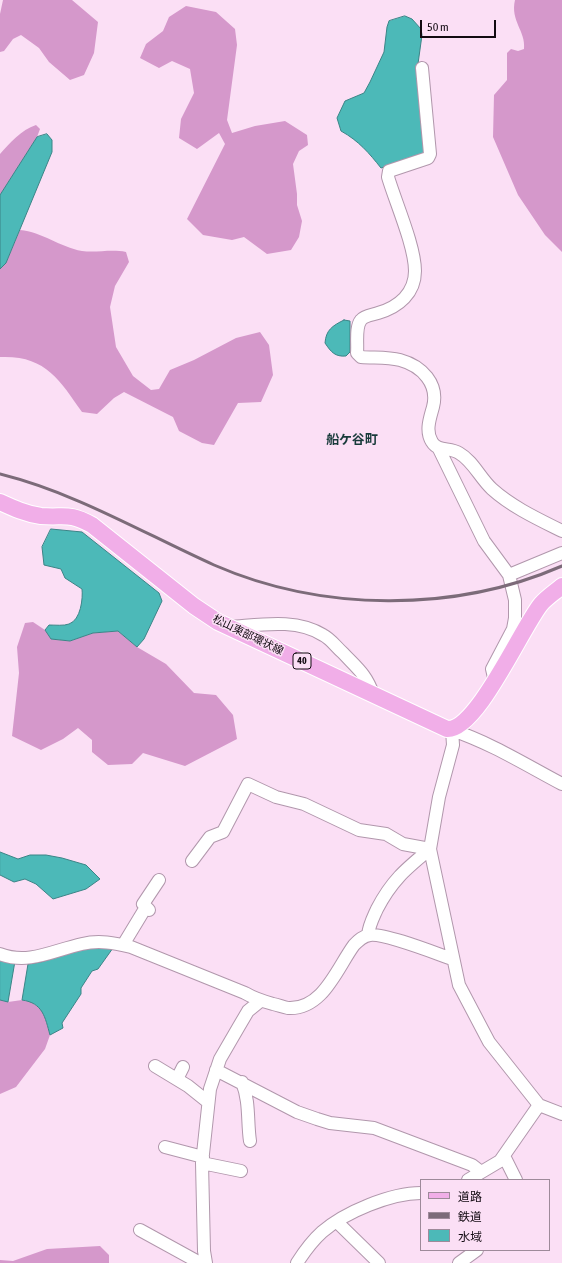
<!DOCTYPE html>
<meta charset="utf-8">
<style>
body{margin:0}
#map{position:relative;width:562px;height:1263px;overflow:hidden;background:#fbdff5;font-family:"Asap Condensed","Noto Sans JP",sans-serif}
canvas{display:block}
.legend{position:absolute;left:420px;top:1179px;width:130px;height:72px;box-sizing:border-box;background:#fbdff5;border:1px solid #9e8a9a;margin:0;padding:5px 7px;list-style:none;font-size:12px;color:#120a11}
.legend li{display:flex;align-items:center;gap:8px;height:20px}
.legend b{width:20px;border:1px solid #9e8a9a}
.scale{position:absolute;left:420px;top:20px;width:76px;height:18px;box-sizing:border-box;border:2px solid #120a11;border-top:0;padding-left:5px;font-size:12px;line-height:14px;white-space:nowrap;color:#120a11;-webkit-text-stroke:3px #fbdff5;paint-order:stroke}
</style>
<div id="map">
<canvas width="562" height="1263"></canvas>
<ul class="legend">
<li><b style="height:5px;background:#f1aee8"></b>道路</li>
<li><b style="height:5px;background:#7c6b79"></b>鉄道</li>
<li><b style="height:11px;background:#4cb9b8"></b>水域</li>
</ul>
<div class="scale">50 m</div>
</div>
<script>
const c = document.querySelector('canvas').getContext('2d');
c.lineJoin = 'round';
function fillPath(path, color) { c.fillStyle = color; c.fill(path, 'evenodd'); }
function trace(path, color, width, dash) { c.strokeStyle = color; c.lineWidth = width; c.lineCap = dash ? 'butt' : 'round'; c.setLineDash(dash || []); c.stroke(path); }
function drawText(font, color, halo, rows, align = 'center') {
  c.font = font + ' "Asap Condensed","Noto Sans JP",sans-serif'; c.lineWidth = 3; c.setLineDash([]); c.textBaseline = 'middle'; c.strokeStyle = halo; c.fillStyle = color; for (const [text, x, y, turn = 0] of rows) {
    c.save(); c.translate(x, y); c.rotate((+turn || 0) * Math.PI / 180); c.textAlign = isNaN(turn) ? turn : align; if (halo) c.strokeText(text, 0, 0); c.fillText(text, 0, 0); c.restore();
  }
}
fillPath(new Path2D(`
 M3 0H72L98 22 94 53 84 75 70 80 49 62 39 48 21 35 13 39 4 51 0 52V14Z
 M515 0H562V252L545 235 518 195 493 137 494 95 507 80V53L511 49 518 51 524 49C526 31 510 21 515 0Z
 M186 6 216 12 235 29 237 45 227 120 232 133 255 126 285 121 307 135 308 145 299 151 293 164 297 194V205L302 221 299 237 291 250 267 254 244 237 232 240 203 235 187 219 225 144 219 133 197 149 179 138 181 119 194 93 190 69 172 61 159 68 140 58 146 44 163 31 169 17Z
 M36 125 40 129 37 137 0 195V154C10 143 21 130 36 125Z
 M20 230C42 232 60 247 82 251 96 253 111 249 126 252L129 262 115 286 110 307 116 347 133 376 151 390 159 389 170 370 194 360 236 338 260 332 269 345 273 375 261 402 238 403 214 445 202 443 179 431 173 417 124 392 114 398 97 414 82 412C59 379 45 355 0 357V269L6 263Z
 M33 622 45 630 51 639 70 641 93 633 118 631 137 647 166 664 194 693 216 695 233 715 237 739 185 766 143 753 132 764 108 765 92 752V740L78 728 63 739 41 750 12 736 19 673 17 647 25 623Z
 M0 1000 8 1002 22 1000 31 1002 41 1009 45 1017 50 1035 45 1049 16 1087 0 1094Z
 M100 1246 109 1255V1263H0V1260L13 1261 47 1249Z`), '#d598cb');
const water = new Path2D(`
 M405 16 412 19 421 29 422 35 417 71 428 150 423 155 381 168C369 153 359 141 341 131L337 118 345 101 364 93 370 82 384 52 387 27 389 21Z
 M47 134 52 140V152L6 263 0 269V195L37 137Z
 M344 320 350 321V352L346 356C335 357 331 352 325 343 326 330 332 326 344 320Z
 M51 529 82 532 159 593 162 601 144 639 137 647 118 631 93 633 70 641 51 639 45 630 49 625C55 625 64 626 69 624 81 620 83 598 82 589L65 578 61 569 44 565 42 547Z
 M0 852 18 859 30 855H46L62 858 86 865 100 879 86 889 53 899 36 884 25 879 14 882 0 875Z
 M85 948H113L98 969 92 971 81 988V994L62 1023 63 1028 50 1035C45 1017 43 1003 22 1000L28 964 41 962Z
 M0 957 15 961 8 1002 0 1000Z`);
fillPath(water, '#4cb9b8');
trace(water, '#3b8486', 1);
const minor = new Path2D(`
 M422 68 430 154 428 158 389 171 388 177C395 201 415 246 415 271 415 293 399 307 378 313 373 315 365 315 361 320 355 327 358 344 357 353L361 357C374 358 388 357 400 360 422 366 439 384 433 407 430 418 425 431 432 442 438 452 450 447 459 453 473 461 480 478 492 489 512 507 538 519 562 531
 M439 449 484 541 509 575
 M230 627C260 625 296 618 323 635 331 639 336 647 343 653 357 668 366 674 373 694
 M495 682 492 669 513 629 515 618V600L509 575 562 553
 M562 784C526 765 491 743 452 730L453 745 439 797 430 849 459 985 489 1042 539 1105 562 1114
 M192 861 210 837 223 832 248 784 276 797 304 804 359 830 386 834 403 844 430 849
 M149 910 143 904 159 880
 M368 935C369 925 373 918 377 909 392 880 406 869 430 849
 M123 945 146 907
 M0 954C29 965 54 950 82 944 99 940 115 943 131 947L245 993C255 999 262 1001 273 1004 278 1005 283 1007 288 1008 323 1010 337 968 354 945 359 940 363 936 370 935 384 933 435 953 452 959
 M155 1066 188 1086 208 1102
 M216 1070 297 1112 317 1119 330 1123 374 1128 472 1165 481 1172
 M177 1079 183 1067
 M242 1082C250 1102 247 1121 250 1141
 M165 1147 203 1157
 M504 1156 516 1180
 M202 1163 241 1171
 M468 1180 500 1161 539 1105
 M337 1222 379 1263
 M140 1230 200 1263
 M206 1263 204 1251 202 1163 210 1089 220 1059 238 1028 248 1011 259 1002
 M297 1263C304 1252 312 1241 322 1232 345 1212 391 1193 421 1193
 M459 1263 477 1250`);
const major = new Path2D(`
 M0 502C13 508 26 514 41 516 65 518 68 512 92 525L194 606 218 622 447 729C477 731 522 627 541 604 547 597 555 592 562 586`);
trace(minor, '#b197ac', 14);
trace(major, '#fff', 18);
trace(minor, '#fff', 12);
trace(major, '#f1aee8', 16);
trace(new Path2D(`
 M0 474C76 493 143 533 214 565 322 612 454 613 562 566`), '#7c6b79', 3);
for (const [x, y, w] of [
 [302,661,18]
]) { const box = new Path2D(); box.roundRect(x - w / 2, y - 8, w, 16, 3); c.fillStyle = '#fbdff5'; c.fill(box); trace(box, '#120a11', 1); }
drawText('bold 10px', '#120a11', null, [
 ["40",302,661]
]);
drawText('11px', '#120a11', '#fbdff5', [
 ["松山東部環状線",248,635,26]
]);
drawText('bold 13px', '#183a3a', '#fbdff5', [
 ["船ケ谷町",352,440]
]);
</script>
